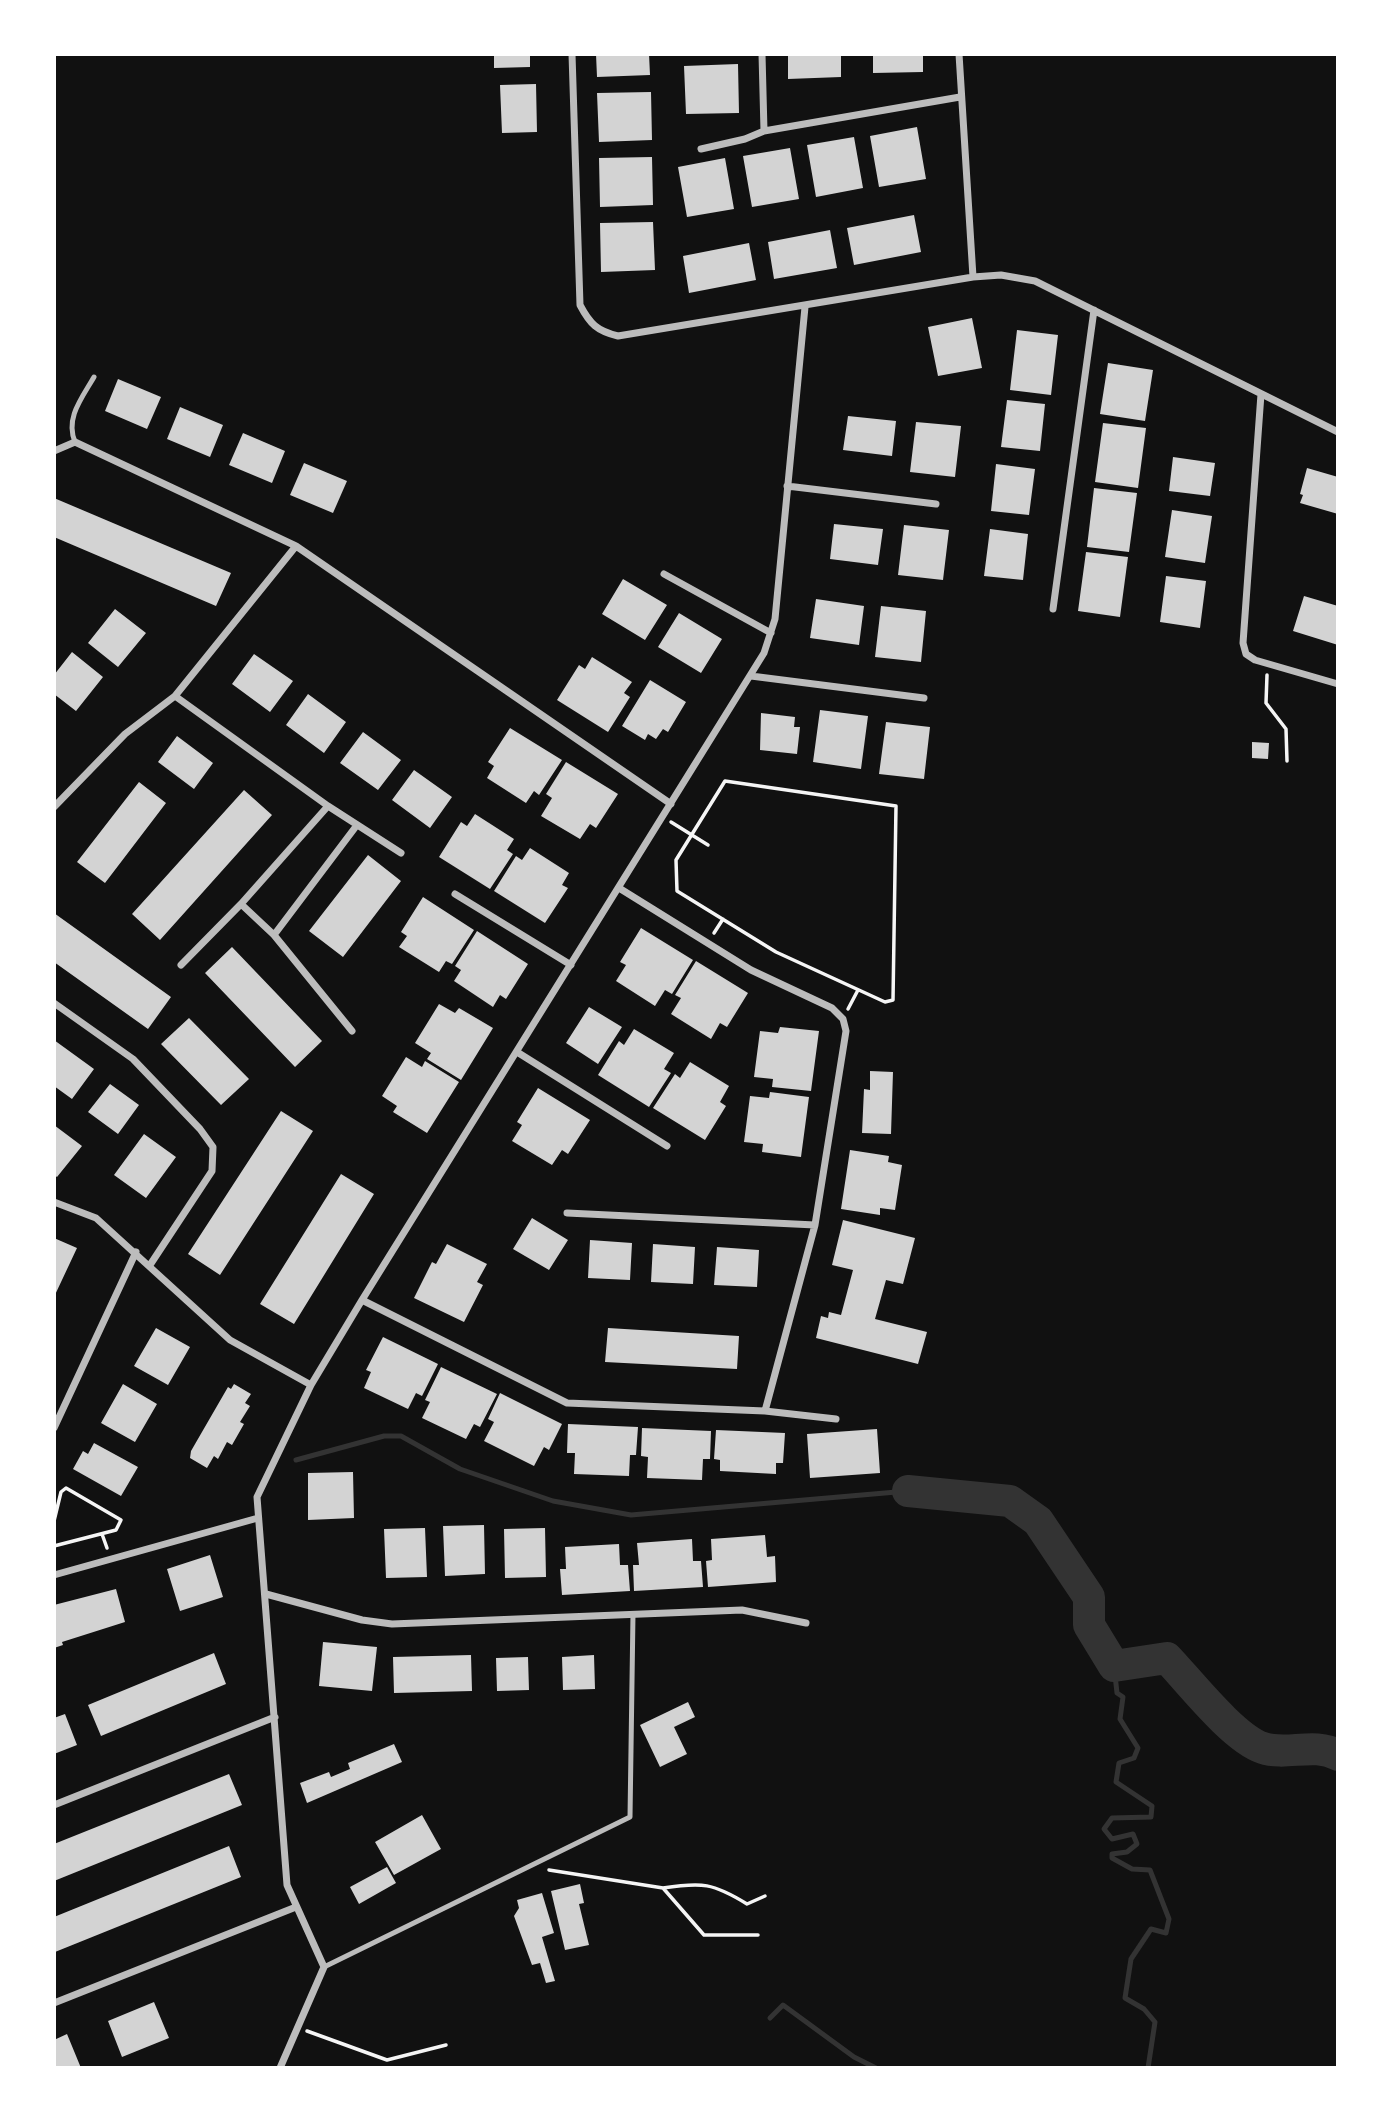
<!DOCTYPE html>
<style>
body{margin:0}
#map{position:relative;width:1392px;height:2122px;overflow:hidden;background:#111;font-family:"Roboto Condensed",sans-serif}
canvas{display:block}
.frame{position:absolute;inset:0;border:56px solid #fff;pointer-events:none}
</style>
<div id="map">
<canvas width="1392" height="2122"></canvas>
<div class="frame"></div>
</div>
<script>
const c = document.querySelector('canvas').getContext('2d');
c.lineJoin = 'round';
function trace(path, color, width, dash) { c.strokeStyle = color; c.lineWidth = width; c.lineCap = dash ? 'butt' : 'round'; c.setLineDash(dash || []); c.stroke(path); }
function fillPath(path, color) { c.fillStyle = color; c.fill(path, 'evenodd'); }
trace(new Path2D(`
 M296 1460 384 1436H401L460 1469 553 1501 631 1515 908 1491
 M1114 1666 1117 1693 1123 1697 1120 1719 1138 1748 1134 1758 1119 1763 1116 1782 1152 1806 1151 1817 1112 1818 1104 1829 1112 1839 1133 1834 1137 1844 1127 1852 1112 1854V1858L1132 1869 1150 1870 1169 1919 1166 1933 1151 1929 1131 1959 1125 1998 1144 2009 1155 2022 1148 2068
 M770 2018 783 2005 854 2057 876 2068`), '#333', 5);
trace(new Path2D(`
 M908 1491 1010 1501 1038 1521 1089 1597V1625L1114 1666 1167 1658C1189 1681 1233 1738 1263 1748 1287 1756 1314 1742 1338 1755`), '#333', 32);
fillPath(new Path2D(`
 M494 54H530V67L494 68Z
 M596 54H649L650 75 597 77Z
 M788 54H841V77L788 79Z
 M873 54H923V72L873 73Z
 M738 64 739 113 686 114 684 66Z
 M536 84 537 132 502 133 500 85Z
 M651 92 652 140 599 142 597 93Z
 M917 127 926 179 879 187 870 136Z
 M854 137 863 188 816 197 807 145Z
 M790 148 799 199 752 207 743 156Z
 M652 157 653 205 600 207 599 158Z
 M725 158 734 209 687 217 678 167Z
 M914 215 921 252 854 265 847 228Z
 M653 222 655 270 601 272 600 223Z
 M830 230 837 268 774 279 768 242Z
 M749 243 756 280 689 293 683 256Z
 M972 318 982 368 938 376 928 327Z
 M1017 330 1058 335 1051 395 1010 390Z
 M1108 363 1153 370 1145 421 1100 414Z
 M118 379 161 397 147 429 105 411Z
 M1007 400 1045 404 1040 451 1001 447Z
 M180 407 223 425 210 457 167 439Z
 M848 416 896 421 892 456 843 450Z
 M916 422 961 426 955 477 910 472Z
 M1103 423 1146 428 1138 488 1095 482Z
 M243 433 285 451 272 483 229 465Z
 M1173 457 1215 463 1210 496 1169 491Z
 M304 463 347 481 333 513 290 495Z
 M996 464 1035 469 1029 515 991 511Z
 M1307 468 1338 477V514L1300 503 1303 495 1300 494Z
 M1094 488 1137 493 1129 552 1087 547Z
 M54 498 231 573 216 606 54 537Z
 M1172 510 1212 516 1205 563 1165 557Z
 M834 524 883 529 878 565 830 559Z
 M904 525 949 530 943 580 898 575Z
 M990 529 1028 534 1023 580 984 576Z
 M1086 552 1128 557 1120 617 1078 611Z
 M1166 576 1206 581 1200 628 1160 622Z
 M623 579 667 605 645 640 602 614Z
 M1304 596 1338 606V645L1293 631Z
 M816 599 864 606 859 645 810 638Z
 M881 606 926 611 921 662 875 657Z
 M115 609 146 633 118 667 88 643Z
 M679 613 722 639 701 673 658 647Z
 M72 652 103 677 76 711 54 694V675Z
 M254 654 293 681 270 712 232 684Z
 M592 657 632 682 624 693 630 697 608 732 557 700 579 665 585 669Z
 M650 680 686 702 668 732 663 729 656 739 648 734 645 740 622 726Z
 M308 694 346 722 324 753 286 725Z
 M820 710 868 716 861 769 813 762Z
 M761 713 795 717 794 727H800L797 754 760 750Z
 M886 722 930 727 924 779 879 774Z
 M510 728 562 760 539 795 534 791 526 803 487 778 494 766 488 762Z
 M363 732 401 760 378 790 340 763Z
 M177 736 213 763 194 789 158 762Z
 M1252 742 1269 743 1268 759 1252 758Z
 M566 762 618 794 596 828 590 824 580 839 541 816 552 798 546 794Z
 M414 770 452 797 430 828 392 800Z
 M139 782 166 803 105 883 77 862Z
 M244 790 272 815 160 940 132 914Z
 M475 814 514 839 507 850 513 854 490 889 439 857 461 822 467 826Z
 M530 848 569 873 562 885 568 888 545 923 494 891 516 856 522 860Z
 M368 855 401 881 343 957 309 931Z
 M423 897 474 930 452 964 446 961 439 972 399 947 407 936 401 932Z
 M54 913 171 997 148 1029 54 962Z
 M641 928 693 960 672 994 665 990 655 1006 616 981 626 965 620 962Z
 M477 931 528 964 506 999 500 995 493 1007 454 981 461 970 455 966Z
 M232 947 322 1041 295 1067 205 973Z
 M696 961 748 993 727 1027 720 1023 711 1039 671 1014 681 998 675 995Z
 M439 1004 455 1013 459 1008 493 1028 461 1080 427 1059 431 1053 415 1043Z
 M589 1007 622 1027 598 1064 566 1043Z
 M189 1018 249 1079 221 1105 161 1044Z
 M780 1027 819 1031 811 1091 772 1087 773 1079 754 1077 760 1031 778 1033Z
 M634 1029 674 1053 664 1069 671 1073 649 1107 598 1075 619 1041 624 1045Z
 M54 1040 94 1069 72 1099 54 1086Z
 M406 1057 422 1067 425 1061 459 1082 427 1133 393 1112 397 1106 382 1096Z
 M690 1062 729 1086 720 1102 726 1106 705 1140 653 1108 675 1074 680 1078Z
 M870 1071 893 1072 891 1134 862 1133 864 1089 870 1090Z
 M110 1084 139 1105 118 1134 88 1112Z
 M538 1088 590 1120 568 1154 562 1150 552 1165 512 1141 522 1125 517 1122Z
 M770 1092 809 1097 801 1157 762 1152 763 1144 744 1142 750 1096 769 1098Z
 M281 1111 313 1131 220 1275 188 1254Z
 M54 1125 82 1146 57 1177 54 1175Z
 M144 1134 176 1157 146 1198 114 1175Z
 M850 1150 889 1156 888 1162 902 1165 895 1210 880 1208V1215L841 1209Z
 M341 1174 374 1194 294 1324 260 1304Z
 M532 1218 568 1240 549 1270 513 1249Z
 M843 1220 915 1238 903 1284 886 1280 875 1319 927 1332 918 1364 816 1338 821 1316 828 1318 829 1312 841 1315 853 1270 832 1265Z
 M54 1238 77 1248 54 1297Z
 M590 1240 632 1243 630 1280 588 1278Z
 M447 1244 487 1264 477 1282 483 1285 464 1322 414 1298 432 1262 436 1264Z
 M653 1244 695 1247 693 1284 651 1282Z
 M717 1247 759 1250 757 1287 714 1285Z
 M156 1328 190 1347 168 1385 134 1366Z
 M608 1328 739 1336 737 1369 605 1362Z
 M383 1337 438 1364 422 1396 416 1393 408 1409 364 1388 371 1372 366 1370Z
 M441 1367 497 1394 480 1427 474 1424 466 1439 422 1418 430 1402 425 1400Z
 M123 1384 157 1404 135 1442 101 1423Z
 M234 1384 251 1394 245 1403 250 1406 240 1422 244 1424 232 1445 227 1442 218 1459 214 1456 207 1468 190 1458 191 1451 228 1387 231 1389Z
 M500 1393 562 1424 549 1450 544 1447 534 1466 484 1441 494 1422 488 1419Z
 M568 1424 638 1427 636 1455H630L629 1476 574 1474 575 1453H567Z
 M642 1428 711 1431 710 1459H703L702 1480 647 1478 648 1457 641 1456Z
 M877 1429 880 1473 810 1478 807 1434Z
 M716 1430 785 1433 783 1463H776V1474L720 1471V1460L714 1459Z
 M94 1443 138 1467 121 1496 73 1469 83 1451 88 1454Z
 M353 1472 354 1518 308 1520V1473Z
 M484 1525 485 1574 445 1576 443 1526Z
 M425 1528 427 1577 386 1578 384 1529Z
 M545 1528 546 1577 505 1578 504 1529Z
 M765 1535 767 1557 775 1556 776 1582 708 1587 706 1561 712 1560 711 1539Z
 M692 1539 693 1561H701L703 1587 634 1591 633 1565H639L637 1543Z
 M619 1544 620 1565H628L630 1591 562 1595 560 1569H566L565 1547Z
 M210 1555 223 1597 180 1611 167 1569Z
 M116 1589 125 1622 62 1642 63 1645 54 1648V1605Z
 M323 1642 377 1647 372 1691 319 1686Z
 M214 1653 226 1684 101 1736 88 1705Z
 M471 1655 472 1691 394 1693 393 1657Z
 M594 1655 595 1689 563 1690 562 1657Z
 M528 1657 529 1690 497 1691 496 1658Z
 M688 1702 695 1717 674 1727 687 1754 660 1767 640 1725Z
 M65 1714 77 1745 54 1754V1718Z
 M394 1744 402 1762 307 1803 300 1783 329 1772 331 1777 350 1769 348 1763Z
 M229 1774 242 1805 54 1881V1844Z
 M422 1815 441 1849 394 1875 375 1842Z
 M229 1846 241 1877 55 1952 54 1917Z
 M387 1867 396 1883 359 1904 350 1887Z
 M580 1884 584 1903 579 1904 589 1945 565 1950 551 1891Z
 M542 1893 554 1933 542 1937 555 1981 546 1983 540 1963 532 1965 514 1916 519 1908 517 1900Z
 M154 2002 169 2038 122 2057 108 2021Z
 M67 2034 81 2068H54V2040Z`), '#d3d3d3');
trace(new Path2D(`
 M1267 675 1266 703 1286 729 1287 761
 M725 781 896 806 893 1000 885 1002 776 952 677 891 676 860Z
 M671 822 708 845
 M714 933 723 919
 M848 1009 858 990
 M54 1521 61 1492 66 1488 121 1520 116 1530 54 1546
 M102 1534 107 1548
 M549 1870 663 1888 704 1935H758
 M663 1888C702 1882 713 1883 747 1904L765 1896
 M307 2031 387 2060 446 2045`), '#f5f5f5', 3.5);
trace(new Path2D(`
 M75 442C65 418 82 398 94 377
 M324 1967 630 1817 633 1614`), '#bcbcbc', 5);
trace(new Path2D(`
 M572 54 580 305C590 324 597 331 618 336L973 277 1001 275 1035 281 1338 432
 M762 54 764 131
 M959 54 973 277
 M701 149 745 139 764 131 960 97
 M1261 394 1243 643 1246 654 1255 660 1338 684
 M54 451 75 442 296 546 671 804
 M787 486 936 504
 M664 574 771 633
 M1053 609 1094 310
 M751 676 924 698
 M175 696 328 806 401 853
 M54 807 125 734 175 696 296 546
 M619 888 751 970 832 1008 843 1019 846 1031 815 1225 765 1411
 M455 894 571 965
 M241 904 274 935 352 1031
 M274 935 357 825
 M181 965 241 904 328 806
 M54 1003 133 1059 200 1129 213 1147 212 1171 150 1265
 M517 1052 667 1146
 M54 1202 96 1218 230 1340 311 1385
 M567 1213 815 1225
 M362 1300 567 1403 765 1411 836 1419
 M54 1428 136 1252
 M54 1575 258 1518
 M266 1594 362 1620 392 1624 742 1610 806 1623
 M54 1805 275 1717
 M54 2003 296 1907
 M280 2068 324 1967 287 1885 257 1497 311 1385 362 1300 764 653 775 619 805 307`), '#bcbcbc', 7);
</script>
